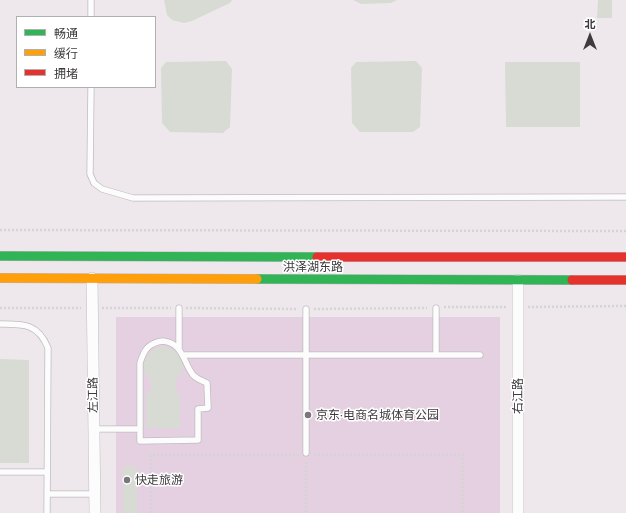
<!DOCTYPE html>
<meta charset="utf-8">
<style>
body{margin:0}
#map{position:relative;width:626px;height:513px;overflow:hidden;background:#eee8ed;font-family:Ubuntu,"Noto Sans SC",sans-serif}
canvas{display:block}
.legend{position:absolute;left:16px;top:16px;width:140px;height:72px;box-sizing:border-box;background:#fff;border:1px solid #b1b0b1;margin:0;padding:5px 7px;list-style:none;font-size:12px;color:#3d393c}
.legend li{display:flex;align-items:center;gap:8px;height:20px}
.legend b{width:20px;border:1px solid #b1b0b1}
.north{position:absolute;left:570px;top:16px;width:40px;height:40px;-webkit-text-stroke:3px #fff;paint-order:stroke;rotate:0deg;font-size:11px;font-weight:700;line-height:16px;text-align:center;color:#3d393c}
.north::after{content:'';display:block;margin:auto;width:14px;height:18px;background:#3d393c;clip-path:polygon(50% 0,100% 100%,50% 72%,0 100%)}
</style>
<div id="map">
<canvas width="626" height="513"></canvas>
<ul class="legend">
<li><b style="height:5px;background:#30b455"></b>畅通</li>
<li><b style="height:5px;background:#ff9f0a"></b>缓行</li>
<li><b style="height:5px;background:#e5322d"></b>拥堵</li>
</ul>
<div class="north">北</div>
</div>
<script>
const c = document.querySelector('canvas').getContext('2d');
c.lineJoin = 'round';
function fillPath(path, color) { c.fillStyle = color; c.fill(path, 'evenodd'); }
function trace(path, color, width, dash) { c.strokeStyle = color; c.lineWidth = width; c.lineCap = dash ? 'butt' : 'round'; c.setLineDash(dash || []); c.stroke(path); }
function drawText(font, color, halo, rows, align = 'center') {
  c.font = font + ' Ubuntu,"Noto Sans SC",sans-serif'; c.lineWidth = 3; c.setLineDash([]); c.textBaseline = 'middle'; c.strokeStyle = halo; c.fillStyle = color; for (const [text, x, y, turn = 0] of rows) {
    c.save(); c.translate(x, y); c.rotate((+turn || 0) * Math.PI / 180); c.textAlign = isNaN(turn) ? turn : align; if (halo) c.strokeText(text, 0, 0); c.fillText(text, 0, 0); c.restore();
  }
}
fillPath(new Path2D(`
 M116 317H500V513H116Z`), '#e5d0e1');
fillPath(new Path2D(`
 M164 0H232L230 3 192 21 184 23 172 20 167 15Z
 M353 0H397L391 3 361 4Z
 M598 0H612V18H597Z
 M226 61 232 69 230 127 223 133 170 132 162 123 161 68 166 62Z
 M416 61 422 68 420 127 413 132H360L352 123 351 68 356 62Z
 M505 62H580V127H506Z
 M164 346 176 351 183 362 182 371 175 382 176 393H180V428H146V392H151V382L143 370 144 360 153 349Z
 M0 359 29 360V463H0Z
 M123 466H137V513H123Z`), '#d7dbd4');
const lane = new Path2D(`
 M91 17V0
 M91 87 90 174 94 183 102 189 133 198 626 197
 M179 308V349
 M436 308V355
 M306 309V453
 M0 324C23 324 38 323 48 348L47 513
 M163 341C183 343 183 362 193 375 197 379 202 381 207 383L208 408 198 409V440L140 441V363C144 350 148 343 163 341Z
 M183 355H480
 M94 429H140
 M0 472H47
 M47 494H94`);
const street = new Path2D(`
 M92 278 95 513
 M518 280V513`);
const fast = new Path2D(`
 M0 256 317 257
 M257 279 572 280`);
const slow = new Path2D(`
 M0 278 257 279`);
const jam = new Path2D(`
 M317 257H626
 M572 280H626`);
trace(lane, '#c0bcbf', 7);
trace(street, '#c0bcbf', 12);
trace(fast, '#beb2bd', 10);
trace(slow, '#beb2bd', 10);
trace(jam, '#beb2bd', 10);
trace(new Path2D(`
 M0 230 626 231
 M444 307H507
 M528 307 626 306
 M0 308H81
 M102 308H171
 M186 308 297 309
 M314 309 427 308
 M314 455H463V513
 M306 462V513
 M151 513V455H299`), '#d5d4d5', 2.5, [2, 2]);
trace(lane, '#fcfcfc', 5.5);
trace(street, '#fcfcfc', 11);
trace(fast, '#30b455', 9);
trace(slow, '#ff9f0a', 9);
trace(jam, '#e5322d', 9);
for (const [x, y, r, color] of [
 [308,415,4,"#7b767a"],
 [127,480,4,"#7b767a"]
]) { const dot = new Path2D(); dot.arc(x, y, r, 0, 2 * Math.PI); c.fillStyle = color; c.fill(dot); trace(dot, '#fff', 1.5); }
drawText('12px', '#3d393c', '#fff', [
 ["洪泽湖东路",313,267],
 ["左江路",93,395,-91],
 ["右江路",518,396,-90]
]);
drawText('12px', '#3d393c', '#fff', [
 ["京东·电商名城体育公园",316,415],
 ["快走旅游",135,480]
], 'left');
</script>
